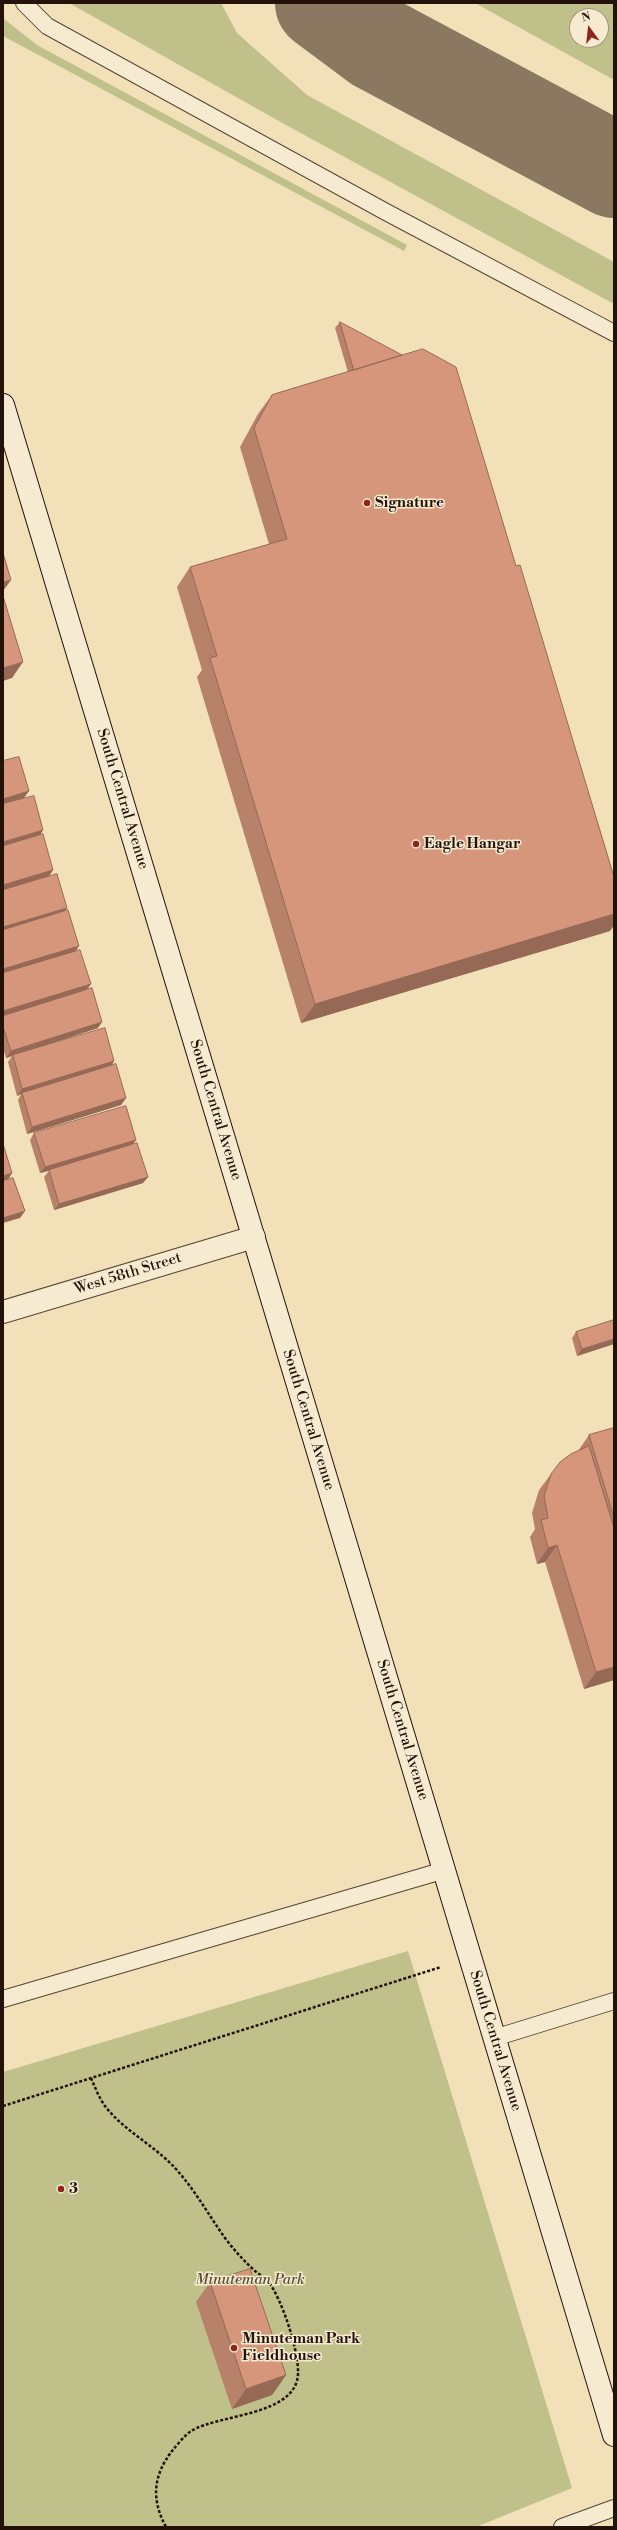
<!DOCTYPE html>
<style>
body{margin:0}
#map{position:relative;width:617px;height:2530px;overflow:hidden;background:#f1e0b8;font-family:"Libre Bodoni",serif}
canvas{display:block}
.frame{position:absolute;inset:0;border:4px solid #23110a;pointer-events:none}
.north{position:absolute;left:569px;top:8px;width:40px;height:40px;box-sizing:border-box;background:#f6ebd1;border:1px solid #a29481;border-radius:50%;rotate:345deg;font-size:11px;font-weight:700;line-height:16px;text-align:center;color:#23110a}
.north::after{content:'';display:block;margin:auto;width:14px;height:18px;background:#8f2418;clip-path:polygon(50% 0,100% 100%,50% 72%,0 100%)}
</style>
<div id="map">
<canvas width="617" height="2530"></canvas>
<div class="frame"></div>
<div class="north">N</div>
</div>
<script>
const c = document.querySelector('canvas').getContext('2d');
c.lineJoin = 'round';
function fillPath(path, color) { c.fillStyle = color; c.fill(path, 'evenodd'); }
function trace(path, color, width, dash) { c.strokeStyle = color; c.lineWidth = width; c.lineCap = dash ? 'butt' : 'round'; c.setLineDash(dash || []); c.stroke(path); }
function drawText(font, color, halo, rows, align = 'center') {
  c.font = font + ' "Libre Bodoni",serif'; c.lineWidth = 3; c.setLineDash([]); c.textBaseline = 'middle'; c.strokeStyle = halo; c.fillStyle = color; for (const [text, x, y, turn = 0] of rows) {
    c.save(); c.translate(x, y); c.rotate((+turn || 0) * Math.PI / 180); c.textAlign = isNaN(turn) ? turn : align; if (halo) c.strokeText(text, 0, 0); c.fillText(text, 0, 0); c.restore();
  }
}
fillPath(new Path2D(`
 M69 3H221L237 33 307 95 614 262V304L286 125Z
 M475 3H614V80ZM577 16H601V40H577Z
 M3 18 37 45 407 245 404 251 3 36Z
 M408 1951 572 2488 476 2527H3V2072Z`), '#c0c18a');
trace(new Path2D(`
 M323 3 378 44 614 170`), '#8a7861', 96);
const service = new Path2D(`
 M24 3 47 26 386 212 614 333
 M3 1999 445 1870
 M494 2038 614 2001
 M562 2527 614 2508`);
const minor = new Path2D(`
 M3 1312 254 1237`);
const secondary = new Path2D(`
 M3 405 614 2435`);
trace(service, '#564536', 18);
trace(minor, '#564536', 24);
trace(secondary, '#23110a', 24);
trace(new Path2D(`
 M91 2078C95 2087 99 2098 105 2106 124 2131 154 2145 175 2168 195 2190 208 2214 225 2238 234 2250 243 2260 254 2270 258 2274 264 2277 268 2281 282 2299 299 2351 298 2374 296 2416 219 2414 191 2431 184 2436 177 2445 172 2451 153 2476 151 2499 166 2527
 M3 2106 441 1967`), '#23110a', 2.5, [3, 2]);
trace(service, '#f6ebd1', 16);
trace(minor, '#f6ebd1', 22);
trace(secondary, '#f6ebd1', 22);
fillPath(new Path2D(`
 M340 322 516 566 614 877V925L610 931 301 1023 197 677 202 670 177 587 190 567 269 544 240 447 258 414 272 395 348 372 335 328Z
 M40 835 53 870 49 876 67 908 65 911 79 946 75 951 98 1028 19 1054 114 1061 111 1066 126 1098 121 1105 27 1134 18 1100 21 1094 17 1096 8 1062 12 1056 6 1058 3 1048V890Z
 M34 1133 136 1140 132 1144 148 1177 143 1183 54 1210 44 1177 49 1171 40 1173 30 1140Z
 M614 1320V1344L577 1356 572 1338 576 1332Z
 M614 1428V1680L584 1689 545 1562 537 1564 530 1537 535 1529 532 1513 539 1490 551 1474 578 1451 589 1435Z
 M210 2282 286 2375 272 2395 232 2409 196 2302Z`), '#b7816a');
fillPath(new Path2D(`
 M11 580 3 591V582Z
 M23 662 12 678 3 681V668Z
 M29 791 24 798 3 804V799Z
 M43 830 39 837 3 847V842Z
 M53 870 49 876 3 890V885Z
 M67 908 62 915 3 932V927Z
 M614 914V925L610 931 301 1023 315 1004Z
 M79 946 75 952 3 975V969Z
 M91 984 86 991 3 1017V1011Z
 M102 1022 98 1028 6 1058 11 1051Z
 M114 1061 110 1068 22 1093 21 1094 17 1096 22 1089Z
 M126 1098 121 1105 27 1134 32 1127Z
 M136 1140 131 1146 40 1173 45 1167Z
 M12 1173 8 1180 3 1181V1176Z
 M148 1177 143 1183 54 1210 59 1204Z
 M25 1211 20 1218 3 1223V1218Z
 M614 1339V1344L577 1356 582 1349Z
 M557 1545 545 1562 537 1564 548 1548Z
 M614 1667V1680L584 1689 596 1672Z
 M286 2375 272 2395 232 2409 246 2389Z`), '#956956');
const building = new Path2D(`
 M340 322 402 355 354 370Z
 M423 349 456 367 516 566 520 565 614 877V914L315 1004 210 658 217 656 190 567 287 539 254 428 272 395Z
 M3 553 11 580 3 582Z
 M3 596 23 662 3 668Z
 M19 757 29 791 3 799V761Z
 M34 796 43 830 3 842V804Z
 M43 834 53 870 3 885V846Z
 M57 874 67 908 3 927V890Z
 M68 910 79 946 3 969V930Z
 M80 950 91 984 3 1011V973Z
 M92 988 102 1022 11 1051 3 1027V1016Z
 M105 1028 114 1061 22 1089 13 1055Z
 M116 1064 126 1098 32 1127 22 1093Z
 M126 1106 136 1140 45 1167 34 1133Z
 M137 1143 148 1177 59 1204 49 1170Z
 M3 1144 12 1173 3 1176Z
 M13 1178 25 1211 3 1218V1181Z
 M614 1320V1339L582 1349 576 1332Z
 M614 1428V1518L589 1435Z
 M589 1446 614 1528V1667L596 1672 557 1545 548 1548 541 1520 548 1518 544 1496 551 1474 560 1462 571 1454Z
 M250 2269 286 2375 246 2389 210 2282Z`);
fillPath(building, '#d5967b');
trace(building, '#956956', 1);
for (const [x, y, r, color] of [
 [367,503,4,"#8f2418"],
 [416,844,4,"#8f2418"],
 [61,2189,4,"#8f2418"],
 [234,2348,4,"#8f2418"]
]) { const dot = new Path2D(); dot.arc(x, y, r, 0, 2 * Math.PI); c.fillStyle = color; c.fill(dot); trace(dot, '#f6ebd1', 1.5); }
drawText('bold 15px', '#23110a', '#f6ebd1', [
 ["Signature",375,503],
 ["Eagle Hangar",424,844],
 ["3",69,2189],
 ["Minuteman Park",242,2339],
 ["Fieldhouse",242,2356]
], 'left');
drawText('15px', '#23110a', '#f6ebd1', [
 ["South Central Avenue",122,799,73],
 ["South Central Avenue",215,1110,73],
 ["West 58th Street",128,1274,-17],
 ["South Central Avenue",308,1420,73],
 ["South Central Avenue",402,1730,73],
 ["South Central Avenue",495,2041,73]
]);
drawText('italic 15px', '#5a4f37', '#f6ebd1', [
 ["Minuteman Park",250,2280]
]);
</script>
